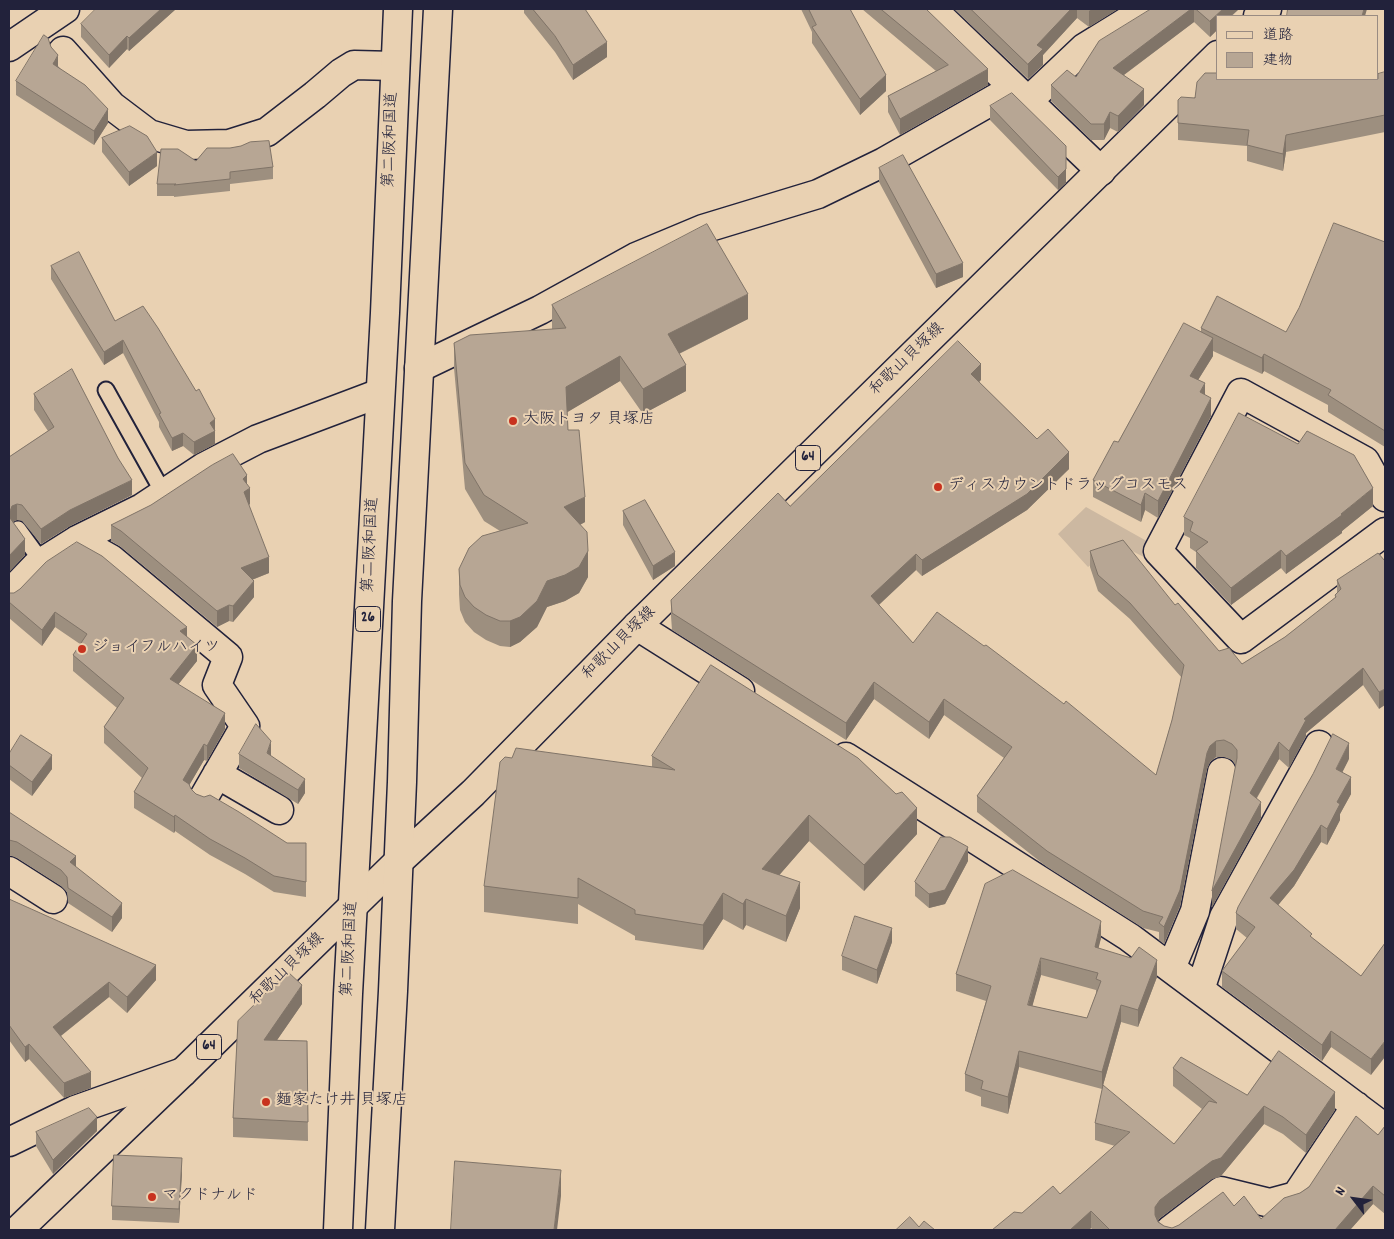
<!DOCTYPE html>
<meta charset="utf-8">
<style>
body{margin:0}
#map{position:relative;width:1394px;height:1239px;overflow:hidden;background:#e9d1b2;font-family:Dekko,"Klee One",sans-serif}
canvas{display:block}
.frame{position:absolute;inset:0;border:10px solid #22223b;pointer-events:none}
.legend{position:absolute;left:1216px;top:15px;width:162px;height:65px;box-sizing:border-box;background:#e9d1b2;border:1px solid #998b82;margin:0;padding:6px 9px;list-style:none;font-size:15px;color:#22223b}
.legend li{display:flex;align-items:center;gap:10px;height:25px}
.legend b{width:25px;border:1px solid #998b82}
.north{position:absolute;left:1329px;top:1174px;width:50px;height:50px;-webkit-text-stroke:4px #e9d1b2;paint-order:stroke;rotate:300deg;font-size:14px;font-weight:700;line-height:20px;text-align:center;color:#22223b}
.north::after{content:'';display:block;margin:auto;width:18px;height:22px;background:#22223b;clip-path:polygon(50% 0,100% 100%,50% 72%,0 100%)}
</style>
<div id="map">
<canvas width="1394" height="1239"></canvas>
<div class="frame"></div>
<ul class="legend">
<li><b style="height:6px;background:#e9d1b2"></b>道路</li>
<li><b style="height:14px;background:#b7a694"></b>建物</li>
</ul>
<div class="north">N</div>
</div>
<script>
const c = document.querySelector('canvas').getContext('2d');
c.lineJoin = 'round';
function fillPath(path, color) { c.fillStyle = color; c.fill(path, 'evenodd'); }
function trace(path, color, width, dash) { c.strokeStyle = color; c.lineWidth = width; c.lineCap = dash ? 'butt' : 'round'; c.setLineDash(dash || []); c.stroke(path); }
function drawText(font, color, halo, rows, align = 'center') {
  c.font = font + ' Dekko,"Klee One",sans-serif'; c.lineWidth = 4; c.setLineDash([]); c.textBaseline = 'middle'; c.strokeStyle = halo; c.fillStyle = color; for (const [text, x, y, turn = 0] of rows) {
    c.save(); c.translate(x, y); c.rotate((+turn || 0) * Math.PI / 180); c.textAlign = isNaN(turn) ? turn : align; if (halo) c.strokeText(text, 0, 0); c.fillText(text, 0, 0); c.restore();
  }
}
fillPath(new Path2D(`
 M1086 507 1152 544 1144 557 1118 544 1088 567 1058 534Z`), '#ccb8a1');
const service = new Path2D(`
 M106 390 164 494
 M18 529 42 562`);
const minor = new Path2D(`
 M932 9 1101 171
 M9 47 65 9
 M63 51 112 106 149 134 186 145 229 144 267 132 315 95 341 73 354 65 395 66
 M1028 101 1084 48 1147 9
 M419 368 540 310 636 257 703 229 818 194 884 162 1014 88
 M1385 497 1365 461 1241 393 1158 551 1241 639 1385 532
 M77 540 111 559 228 657 217 685 245 726 204 797
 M9 594 36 566 42 562 77 540 142 508 204 467 258 439 380 393
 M637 626 740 691
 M846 757 1129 937 1385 1128
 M217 774 279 810
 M9 871 53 899
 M1171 968 1195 911 1222 772
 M1200 990 1224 917 1319 745
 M9 1142 75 1110 183 1072
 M1170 1230 1221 1191 1270 1203 1296 1196 1356 1106`);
const primary = new Path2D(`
 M1258 16 1267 9
 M18 1230 183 1072 399 861 473 793 637 626 1218 55`);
const trunk = new Path2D(`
 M338 1230 348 994 385 313 398 9
 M380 1230 393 991 402 782 407 601 438 9`);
trace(service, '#22223b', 19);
trace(minor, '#22223b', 31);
trace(primary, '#22223b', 31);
trace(trunk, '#22223b', 31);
trace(service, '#e9d1b2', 15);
trace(minor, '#e9d1b2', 28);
trace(primary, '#e9d1b2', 28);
trace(trunk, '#e9d1b2', 28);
fillPath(new Path2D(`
 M98 9H176L129 51 127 49 109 68 81 37V24Z
 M524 9H585L607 57 573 80 555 52 524 13Z
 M801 9H850L886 91 860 115 812 43V32Z
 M862 9H926L988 85 900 135 888 112V96L936 71Z
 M954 9H1118L1089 27 1077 18 1043 55V65L1028 79Z
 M1151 9H1239L1210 37 1194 22 1124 75 1144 105 1118 132 1110 128 1104 140H1091L1051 101V85L1076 77Z
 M58 67 108 123 94 145 16 95V81Z
 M1385 72V132L1286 152 1283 171 1247 161V146L1178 140V100L1378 79Z
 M990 106 1066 160V183L1058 190 990 120Z
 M102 138 157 166 129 186 102 152Z
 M196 161 273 167V179L230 184V191L174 197V196H157V184Z
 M879 168 963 277 936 288 879 182Z
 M1385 242V447L1328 412V405L1264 371 1262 374 1213 351V356L1198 380 1205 395 1211 416 1158 518 1145 510 1141 522 1093 497V480L1118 442 1201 332V328L1286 332Z
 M51 266 115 321 215 419V444L194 455 183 446 172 451 159 427V422L123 353 104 365 51 279Z
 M552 305 748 319 679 354 686 391 643 414 620 381 567 412 568 430 585 522 580 525 588 577 579 593 565 601 547 607 537 627 520 642 510 647 500 646 486 640 474 632 465 622 460 610 459 594V569L500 531 484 521 465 489 454 368V343L552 329Z
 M981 380 979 382 1037 439 1069 469 1027 510 922 576 916 570 879 605 913 643 1156 775 1172 720 1182 678 1130 619 1098 591 1090 567V551L1175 605 1219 651 1242 664 1285 637 1335 598V595L1337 593V580L1385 561 1379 709 1363 685 1306 733V736L1289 768 1279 759 1257 798 1261 818 1212 907 1236 766 1232 760 1224 757H1216L1210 762 1207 769 1180 906 1164 944 1159 940V932L1143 928 1047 867 977 812V796L1004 758 944 715 929 739 874 699 846 740 672 630 671 616V600L790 506Z
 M34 394 132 495 70 526 41 544 22 521 17 520 13 522 25 555 9 572V457L48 431 34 410Z
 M247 484 250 504 249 505 269 573 252 580 254 597 233 622 229 621 217 627 121 547 111 541V525Z
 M1373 506 1342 531V533L1286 574 1281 568 1231 605 1196 568V552L1190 548V538L1184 535V517Z
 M623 511 675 566 653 580 623 525Z
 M9 593 187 637 197 661 178 684 225 729 207 761 204 760 189 785 191 789 196 794 287 843H306V897L274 892 245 874 210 855 175 831 174 833 134 808V792L142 778 104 743V727L117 708 73 671V655L80 644 55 627 42 646 9 618Z
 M9 754 52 769 32 796 9 779Z
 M239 754 271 755V756L305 793 298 804 239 768Z
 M652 756 917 834 864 891 809 841 779 875 800 908 786 942 746 925 743 930 723 919 703 950 635 940V936L578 904V924L484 912V886L652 767Z
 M1349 759 1342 772 1351 794 1340 814V820L1327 845 1321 842 1294 886 1278 905 1312 938 1361 976 1385 943 1371 1075 1331 1047 1322 1061 1222 987V971L1247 938 1236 929V913Z
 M9 812 76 867 122 918 112 932 68 903 67 892 61 886 17 858 9 855Z
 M968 861 945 904 929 908 915 896V882Z
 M9 899 156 980 127 1013 109 997 61 1036 91 1088 64 1098 29 1059 25 1062 9 1040Z
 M1101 938 1098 948 1157 977 1138 1027 1121 1022 1102 1089 1019 1067 1008 1114 981 1106V1097L965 1091V1074L986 1001 956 991V974ZM1041 975 1096 990V994L1087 1018 1032 1006Z
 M892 942 877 984 842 970V956Z
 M302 1004 277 1040 307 1041 308 1141 233 1137V1118L238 1021Z
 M1173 1068 1247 1095 1335 1110 1306 1153 1283 1134 1264 1124 1221 1176 1212 1179 1160 1218 1158 1221 1164 1226 1172 1228 1234 1206 1261 1219 1300 1193 1378 1135 1385 1126V1214L1373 1204 1350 1230H1093L1091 1228 1089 1230H992L1022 1213 1060 1194 1115 1146 1095 1140V1123L1174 1144 1202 1109 1173 1086Z
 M97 1131 53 1174 36 1146V1132Z
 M182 1172 179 1223 112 1220V1206Z`), '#9d8f7f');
fillPath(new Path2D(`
 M161 9H176L129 51V38Z
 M1071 9H1077V18L1043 55V65L1028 79V64L1037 45Z
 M1092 9H1118L1089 27V11Z
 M1191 9H1194V22L1113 83V68Z
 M1223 9H1239L1231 16H1218V29L1210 37V21Z
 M1364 9H1367L1365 16H1362Z
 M127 36V49L109 68V55Z
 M607 42V57L573 80V65Z
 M58 55V69L53 64Z
 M988 69V85L900 135V119Z
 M886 75V91L860 115V99Z
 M1144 89V105L1118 132V116Z
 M108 109V123L94 145V131Z
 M1110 112V128L1104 140V124Z
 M1286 135V152L1283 171V154Z
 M1066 146V183L1058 190V177Z
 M157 152V166L129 186V172Z
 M963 263V277L936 288V274Z
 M748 294V319L668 359V334Z
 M1213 338V356L1190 393V376Z
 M123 340V353L104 365V352Z
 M1264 354V371L1262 374V358Z
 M620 356V381L566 413V387Z
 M981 364V380L971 390V374Z
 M686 365V391L643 414V389Z
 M1205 383V400L1200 392Z
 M1211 398V416L1158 518V501Z
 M215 419V444L194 455V442L210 423Z
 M183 433V446L172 451V438Z
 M1069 452V469L1027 510 922 576V560Z
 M247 475V490L250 488V504L244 508 243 479Z
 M132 480V495L70 526 41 544V529L70 510Z
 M1373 488V506L1342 531V533L1286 574V556L1341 514Z
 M1145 493V510L1141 522V505Z
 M585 497V522L564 533V507Z
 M17 504V520L12 522 9 529V514L12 506Z
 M25 539V555L9 572V556Z
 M1281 550V568L1231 605V588Z
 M588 551V577L579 593 565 601 547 607 537 627 520 642 510 647V621L547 581Z
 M675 552V566L653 580V566Z
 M916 554V570L871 612V596Z
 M269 557V573L241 584V568Z
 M254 581V597L233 622V606Z
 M229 605V621L217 627V611Z
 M55 612V627L42 646V630Z
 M187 627V643L180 631Z
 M197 645V661L170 695V679Z
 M1363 668V685L1306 733V736L1289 768V751L1304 719Z
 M874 682V699L846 740V723Z
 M1385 689V705L1379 709V692Z
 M944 699V715L929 739V722Z
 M225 713V729L207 761V746Z
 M271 741V755L267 767V753Z
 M1216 741V757L1210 762 1207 769 1180 906 1164 944V927L1207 753 1210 746Z
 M1279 742V759L1250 809V793Z
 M1349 743V759L1336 785V769Z
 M204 744V760L183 796V780Z
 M52 755V769L32 796V782Z
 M1351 777V794L1340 814V820L1327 845V829L1337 802Z
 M305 779V793L298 804V790Z
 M1261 802V818L1212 907V891Z
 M917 808V834L864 891V865Z
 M175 815V831L174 833V817Z
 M809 815V841L762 895V869Z
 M1321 825V842L1294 886 1270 915V898Z
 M968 847V861L945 904 929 908V894Z
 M76 856V871L70 862Z
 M800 882V908L786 942V916Z
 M723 893V919L703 950V925Z
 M746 899V925L743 930V904Z
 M122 903V918L112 932V917Z
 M1101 921V938L1095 963V947Z
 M892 928V942L877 984V970Z
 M1041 958V975L1028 1022V1005Z
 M1157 960V977L1138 1027V1010Z
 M156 965V980L127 1013V997Z
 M109 982V997L53 1042V1027Z
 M302 985V1004L264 1059V1040Z
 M1121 1005V1022L1102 1089V1072Z
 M1331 1031V1047L1322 1061V1045Z
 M1385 1041V1057L1371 1075V1059Z
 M29 1044V1059L25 1062V1047Z
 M1019 1051V1067L1008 1114V1097Z
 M91 1072V1088L64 1098V1083Z
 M1335 1092V1110L1306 1153V1135Z
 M1264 1106V1124L1221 1176 1212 1179 1160 1218 1155 1224V1207L1160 1200Z
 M97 1117V1131L53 1174V1160Z
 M182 1158V1172L179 1223V1209Z
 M561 1170V1196L557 1230H554Z
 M1373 1186V1204L1350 1230H1335Z
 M1091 1211V1228L1089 1230H1070Z`), '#807468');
const building = new Path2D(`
 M96 9 97 10 98 9H161L129 38 127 36 109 55 81 24Z
 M533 9H585L607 42 573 65 555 36Z
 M809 9H850L886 75 860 99 812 27 816 25Z
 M881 9H926L988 69 900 119 888 96 948 65Z
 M971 9H1071L1037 45 1043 49 1028 64Z
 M1151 9H1191L1113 68 1144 89 1118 116 1110 112 1104 124H1091L1051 85 1067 70 1076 77 1099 41Z
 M1196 9H1223L1210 21Z
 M1288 9H1364L1362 16H1287Z
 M44 35 48 38 51 47 58 55 53 64 85 85 108 109 94 131 16 81Z
 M1385 72V115L1286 135 1283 154 1247 145 1249 130 1178 123V100L1181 97 1195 98 1197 82 1205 73H1218V79H1378V74Z
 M1012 93 1066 146V169L1058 177 990 106Z
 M130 126 147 136 157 152 129 172 102 138Z
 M269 141 273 167 230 172V179L174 185 176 184H157L161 149H178L196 161 207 148H230L241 146 250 142Z
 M903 155 963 263 936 274 879 168Z
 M1334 223 1385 242V431L1328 395 1331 390 1264 354 1262 358 1201 328 1217 296 1286 332 1299 308Z
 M707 224 748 294 668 334 686 365 643 389 620 356 566 387 568 430H579L585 497 564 507 587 532 588 551 579 567 565 575 547 581 537 601 520 617 510 621H500L486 615 474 607 465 597 460 585 459 569 469 548 482 536 528 523 484 495 465 463 454 343 470 335 566 328 552 305Z
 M79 252 115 321 143 306 158 328 196 391 199 389 215 419 210 423 215 431 194 442 183 433 172 438 159 414 161 413 123 340 104 352 51 266Z
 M1184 323 1213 338 1190 376 1205 383 1200 392 1211 398 1158 501 1145 493 1141 505 1093 480 1114 441 1118 442Z
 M958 341 981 364 971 374 1037 439 1048 429 1069 452 1027 494 922 560 916 554 871 596 913 643 937 612 984 646 986 645 1064 704 1066 701 1156 775 1172 720 1184 665 1130 603 1098 575 1090 551 1123 540 1175 605 1178 603 1219 651 1229 648 1242 664 1285 637 1336 597 1335 595 1341 589 1337 580 1378 553 1385 561V689L1379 692 1363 668 1304 719 1306 720 1289 751 1279 742 1250 793 1261 802 1212 891 1237 758V750L1232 744 1224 740 1216 741 1210 746 1207 753 1180 890 1164 927 1159 923 1163 917 1143 911 1047 851 977 796 1012 747 944 699 929 722 874 682 846 723 672 613 671 600 778 493 790 506Z
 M72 369 118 458 132 480 70 510 41 529 22 505 17 504 12 506 9 514V457L54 427 34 394Z
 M1239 413 1298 444 1307 431 1354 455 1373 488 1341 514 1342 515 1286 556 1281 550 1231 588 1196 551 1208 542 1190 531 1193 522 1184 517Z
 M233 454 247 475 243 479 250 488 244 492 269 557 241 568 254 581 233 606 229 605 217 611 121 531 111 525 151 505 212 465Z
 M645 500 675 552 653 566 623 511Z
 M9 514 10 518 25 539 9 556Z
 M77 542 102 556 187 627 180 631 197 645 170 679 225 713 207 746 204 744 183 780 189 784 191 789 196 794 204 797 210 795 239 812 287 843H306V882L274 876 245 858 210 839 175 815 174 817 134 792 148 768 104 727 124 698 73 655 87 634 55 612 42 630 9 602V593H14L20 589 46 562Z
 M711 665 858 758 896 794 902 792 917 808 864 865 809 815 762 869 800 882 786 916 746 899 743 904 723 893 703 925 635 914V910L578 878V898L484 886 500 762 505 757 512 758 516 748 675 770 652 756Z
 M256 724 271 741 267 753 305 779 298 790 239 754Z
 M1333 734 1349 743 1336 769 1351 777 1337 802 1340 804 1327 829 1321 825 1294 870 1270 898 1312 934 1310 936 1361 976 1385 943V1041L1371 1059 1331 1031 1322 1045 1222 971 1255 927 1236 913 1238 907 1313 774Z
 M21 735 52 755 32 782 9 765V754Z
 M9 812 76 856 70 862 122 903 112 917 68 888 67 877 61 870 17 842 9 840Z
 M941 837H950L968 847 945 890 929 894 915 882Z
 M1013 870 1101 921 1095 947 1131 958 1139 947 1157 960 1138 1010 1121 1005 1102 1072 1019 1051 1008 1097 981 1089 983 1081 965 1074 991 986 956 974 985 884ZM1041 958 1098 973 1096 979 1101 981 1087 1018 1028 1005Z
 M9 899 156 965 127 997 109 982 53 1027 91 1072 64 1083 29 1044 25 1047 9 1025Z
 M855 916 892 928 877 970 842 956Z
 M288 972 302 985 264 1040 307 1041 308 1122 233 1118 238 1021Z
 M1279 1051 1335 1092 1306 1135 1283 1117 1264 1106 1221 1158 1212 1161 1160 1200 1155 1207V1215L1158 1222 1164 1226 1172 1228 1179 1225 1223 1192 1234 1206 1244 1196 1261 1219 1284 1198 1300 1193 1309 1187 1356 1116 1378 1135 1385 1126V1196L1373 1186 1335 1230H1110L1091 1211 1070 1230H992L1014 1212 1022 1213 1053 1186 1060 1194 1130 1132 1095 1123 1103 1085 1174 1144 1209 1101 1217 1103 1173 1068 1181 1057 1247 1095Z
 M89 1108 97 1117 53 1160 36 1132Z
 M114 1155 182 1158 179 1209 112 1206Z
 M455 1161 561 1170 554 1230H451Z
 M910 1217 919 1227 924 1221 935 1230H896Z`);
fillPath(building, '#b7a694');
trace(building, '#807468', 1);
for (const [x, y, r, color] of [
 [513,421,5,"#c8321e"],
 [938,487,5,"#c8321e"],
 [82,649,5,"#c8321e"],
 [266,1102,5,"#c8321e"],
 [152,1197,5,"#c8321e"]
]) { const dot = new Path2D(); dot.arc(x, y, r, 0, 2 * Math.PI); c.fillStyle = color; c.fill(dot); trace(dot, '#e9d1b2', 2); }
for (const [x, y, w] of [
 [808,458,25],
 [368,619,25],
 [209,1047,25]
]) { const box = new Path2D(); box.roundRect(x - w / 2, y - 12.5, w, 25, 4); c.fillStyle = '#e9d1b2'; c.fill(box); trace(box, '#22223b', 1); }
drawText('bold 15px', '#22223b', null, [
 ["64",808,458],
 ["26",368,619],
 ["64",209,1047]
]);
drawText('16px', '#22223b', '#e9d1b2', [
 ["第二阪和国道",392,140,-88],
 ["和歌山貝塚線",908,360,-44],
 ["第二阪和国道",372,545,-87],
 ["和歌山貝塚線",620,644,-45],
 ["第二阪和国道",351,949,-87],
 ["和歌山貝塚線",288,970,-44]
]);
drawText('16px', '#22223b', '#e9d1b2', [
 ["大阪トヨタ 貝塚店",523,421],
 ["ディスカウントドラッグコスモス",948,487],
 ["ジョイフルハイツ",92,649],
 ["麵家たけ井 貝塚店",276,1102],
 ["マクドナルド",162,1197]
], 'left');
</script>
